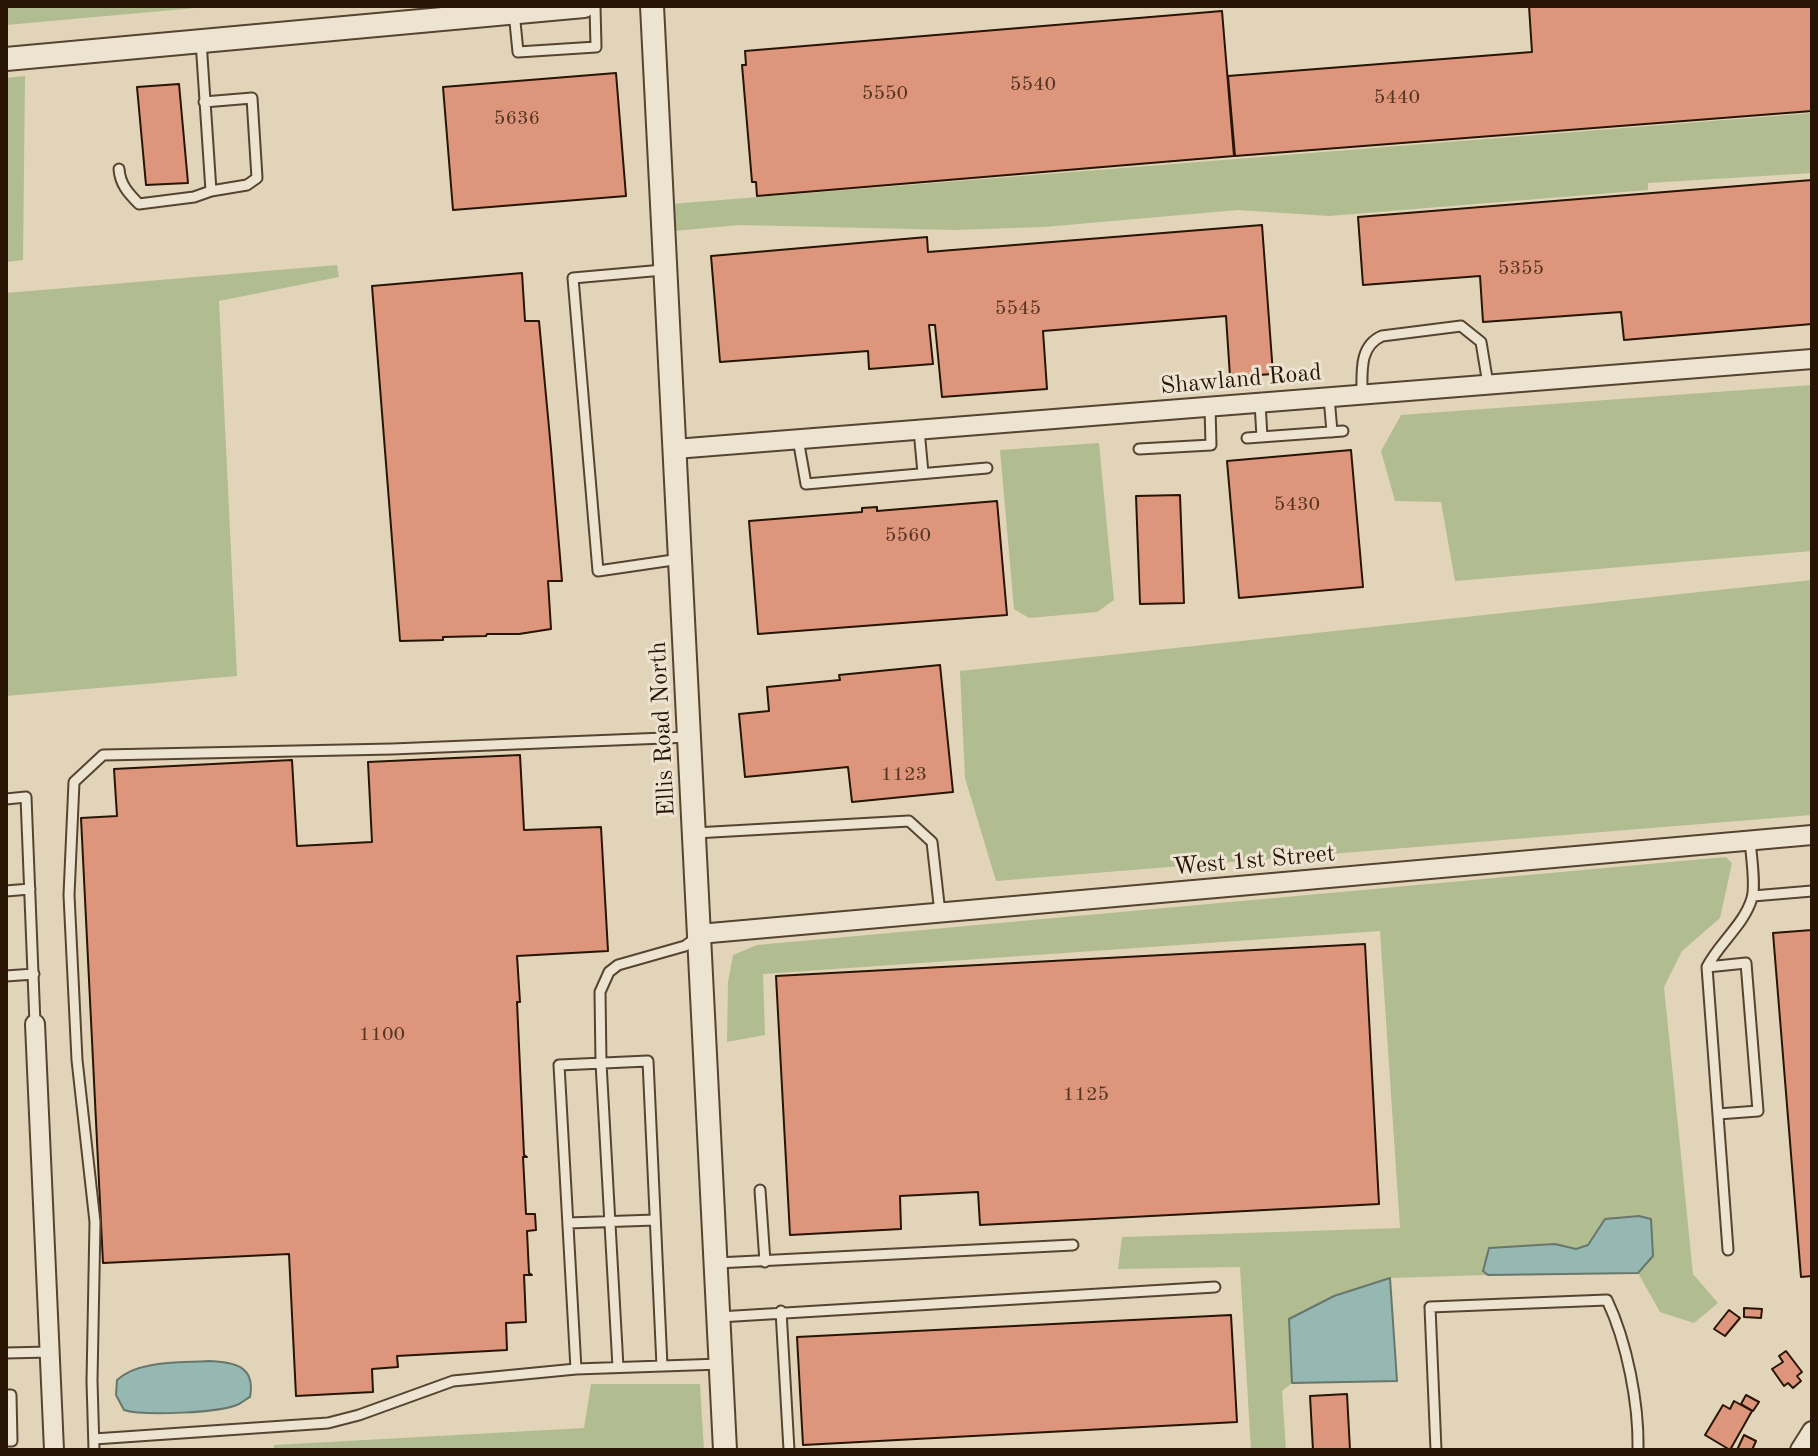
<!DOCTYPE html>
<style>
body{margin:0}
#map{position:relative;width:1818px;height:1456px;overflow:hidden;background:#e2d4b8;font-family:"Old Standard TT",serif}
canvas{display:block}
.frame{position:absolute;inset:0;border:8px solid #281403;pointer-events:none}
</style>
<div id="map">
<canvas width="1818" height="1456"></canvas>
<div class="frame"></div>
</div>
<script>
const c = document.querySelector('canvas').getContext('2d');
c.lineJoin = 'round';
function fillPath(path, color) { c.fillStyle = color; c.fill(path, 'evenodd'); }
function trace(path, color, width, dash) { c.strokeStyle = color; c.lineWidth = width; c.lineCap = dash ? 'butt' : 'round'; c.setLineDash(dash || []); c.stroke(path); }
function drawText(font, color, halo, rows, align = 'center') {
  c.font = font + ' "Old Standard TT",serif'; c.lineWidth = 6; c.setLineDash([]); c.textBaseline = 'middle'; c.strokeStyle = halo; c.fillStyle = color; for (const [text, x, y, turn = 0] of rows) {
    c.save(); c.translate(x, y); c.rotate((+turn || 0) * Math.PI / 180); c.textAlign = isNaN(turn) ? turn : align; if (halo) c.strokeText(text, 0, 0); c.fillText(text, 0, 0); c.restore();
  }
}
fillPath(new Path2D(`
 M6 6H218L6 25Z
 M25 76 23 260 6 262V78Z
 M1812 113V173L1648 183V190L1329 216 1238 210 1044 227 954 230 740 225 673 231 671 204Z
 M337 265 339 277 219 301 237 676 6 696V293Z
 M1812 385V551L1455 581 1441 502 1395 501 1381 451 1401 415Z
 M1099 443 1114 600 1097 612 1029 618 1014 609 1000 450Z
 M1812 580V815L996 881 965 778 960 671Z
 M1726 857 1732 863 1720 918 1682 951 1664 987 1693 1274 1718 1303 1694 1323 1660 1312 1638 1273 1653 1255 1605 1219 1588 1245 1576 1249 1555 1244 1483 1270 1488 1275 1390 1278 1289 1319 1292 1383 1282 1391 1286 1450H1251L1240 1267 1118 1269 1122 1237 1400 1228 1380 931 763 974 765 1035 727 1042 728 982 733 955 757 945Z
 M591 1384H700L704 1450H274V1445L584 1428Z`), '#b1bd90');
const water = new Path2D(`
 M1639 1216 1651 1219 1653 1256 1638 1273 1488 1275 1483 1271 1489 1248 1555 1244 1576 1249 1588 1245 1605 1219Z
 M1390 1278 1397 1381 1292 1383 1289 1319 1334 1296Z
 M208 1361C233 1362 256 1365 250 1397 246 1399 243 1402 239 1404 222 1413 143 1416 124 1410L116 1395 117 1380C138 1360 181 1363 208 1361Z`);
fillPath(water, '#95b8b2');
trace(water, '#69766c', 2);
const building = new Path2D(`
 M1529 6H1812V111L1235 156 1228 76 1532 52Z
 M1222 11 1234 156 757 196 756 182H752L742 65H746L745 51Z
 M616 73 626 196 453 210 443 87Z
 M179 84 188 183 146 185 137 87Z
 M1812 180V324L1624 340 1621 312 1483 322 1480 276 1363 285 1358 217Z
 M1262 225 1273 374 1230 377 1226 316 1043 331 1047 389 942 397 935 325H929L933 364 869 369 868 351 720 362 711 256 927 237 928 252Z
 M522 273 525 321H539L551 449 562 581H548L551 629 519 634H487L486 636 443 637V640L400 641 372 286Z
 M1351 450 1363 587 1239 598 1227 461Z
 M1180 495 1184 603 1140 604 1136 496Z
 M997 501 1007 615 758 634 749 521 862 512V508L877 507V511Z
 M940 665 953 792 852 802 848 767 745 777 739 714 769 711 767 687 840 680 839 675Z
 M520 755 524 830 601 827 608 951 517 956 520 1002H517L524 1155 527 1157H523L526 1214H535L536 1230 527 1231 529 1273 532 1275H524L526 1322 506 1323 507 1350 397 1356 398 1367 372 1369 373 1392 296 1396 289 1254 103 1263 81 818 117 816 114 769 292 760 297 846 372 842 368 762Z
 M1812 930V1276L1801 1277 1773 933Z
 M1365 944 1379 1204 980 1225 978 1192 900 1196 901 1229 790 1235 776 976Z
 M1744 1308 1762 1309 1761 1318 1744 1317Z
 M1729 1310 1740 1318 1725 1336 1714 1329Z
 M1231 1315 1237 1422 803 1445 797 1337Z
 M1786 1351 1802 1372 1797 1376 1801 1381 1793 1388 1788 1383 1784 1386 1772 1369 1783 1362 1779 1356Z
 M1347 1394 1350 1450H1313L1310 1396Z
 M1746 1395 1759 1402 1753 1411 1741 1404Z
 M1734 1401 1752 1411 1730 1450 1705 1435 1723 1405 1730 1409Z
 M1744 1435 1756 1441 1752 1450H1737Z`);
fillPath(building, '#dd967b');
trace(building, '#281403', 2);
const service = new Path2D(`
 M514 12 518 52 596 47 595 6
 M204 102 252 98 257 178 247 185 211 191
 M119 169C120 184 128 193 139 204L194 197 211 191 201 41
 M663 270 573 278 598 571 680 559
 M1362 394C1362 372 1359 346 1382 336L1461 326 1481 342 1488 384
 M1329 397 1332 432
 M1260 403 1262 437
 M919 430 923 473
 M1247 438 1343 431
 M798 439 806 484 987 468
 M1139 449 1211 445 1210 407
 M6 799 26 797 35 1024
 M695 833 909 821 932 842 940 913
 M6 891 30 889
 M1753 896 1812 891
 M1707 967 1746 963 1758 1111 1718 1114
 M6 976 34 974
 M760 1190 765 1262
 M568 1223 655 1220
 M1728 1250 1707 967C1719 943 1744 925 1752 898 1756 885 1751 855 1750 840
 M717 1263 1073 1245
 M781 1311 789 1450
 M719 1317 1215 1287
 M6 1353 49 1352
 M662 1366 648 1061 559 1065 576 1369 721 1364
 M618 1367 601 1063 600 992 609 972 618 965 685 946 696 938
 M6 1395H11L12 1441H6
 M94 1439 328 1423 359 1415 453 1381 576 1369
 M94 1450 92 1381 95 1222 77 1060 69 895 74 782 103 755 392 749 689 737
 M1436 1450 1430 1307 1607 1300C1627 1342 1639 1404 1638 1450`);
const minor = new Path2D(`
 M675 449 1812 359
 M699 934 1812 835
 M35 1024 54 1450
 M1800 1450 1812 1431`);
const tertiary = new Path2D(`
 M652 6 725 1450
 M6 59 584 6`);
trace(service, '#564430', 13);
trace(minor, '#564430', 22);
trace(tertiary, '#564430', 26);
trace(service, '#ece3d1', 9);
trace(minor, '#ece3d1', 18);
trace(tertiary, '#ece3d1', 22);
drawText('20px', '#553421', null, [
 ["5540",1033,85],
 ["5550",885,94],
 ["5440",1397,98],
 ["5636",517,119],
 ["5355",1521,269],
 ["5545",1018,309],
 ["5430",1297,505],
 ["5560",908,536],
 ["1123",904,775],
 ["1100",382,1035],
 ["1125",1086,1095]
]);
drawText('24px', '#281403', '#ece3d1', [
 ["Shawland Road",1241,380,-5],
 ["Ellis Road North",663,729,-93],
 ["West 1st Street",1254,861,-5]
]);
</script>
